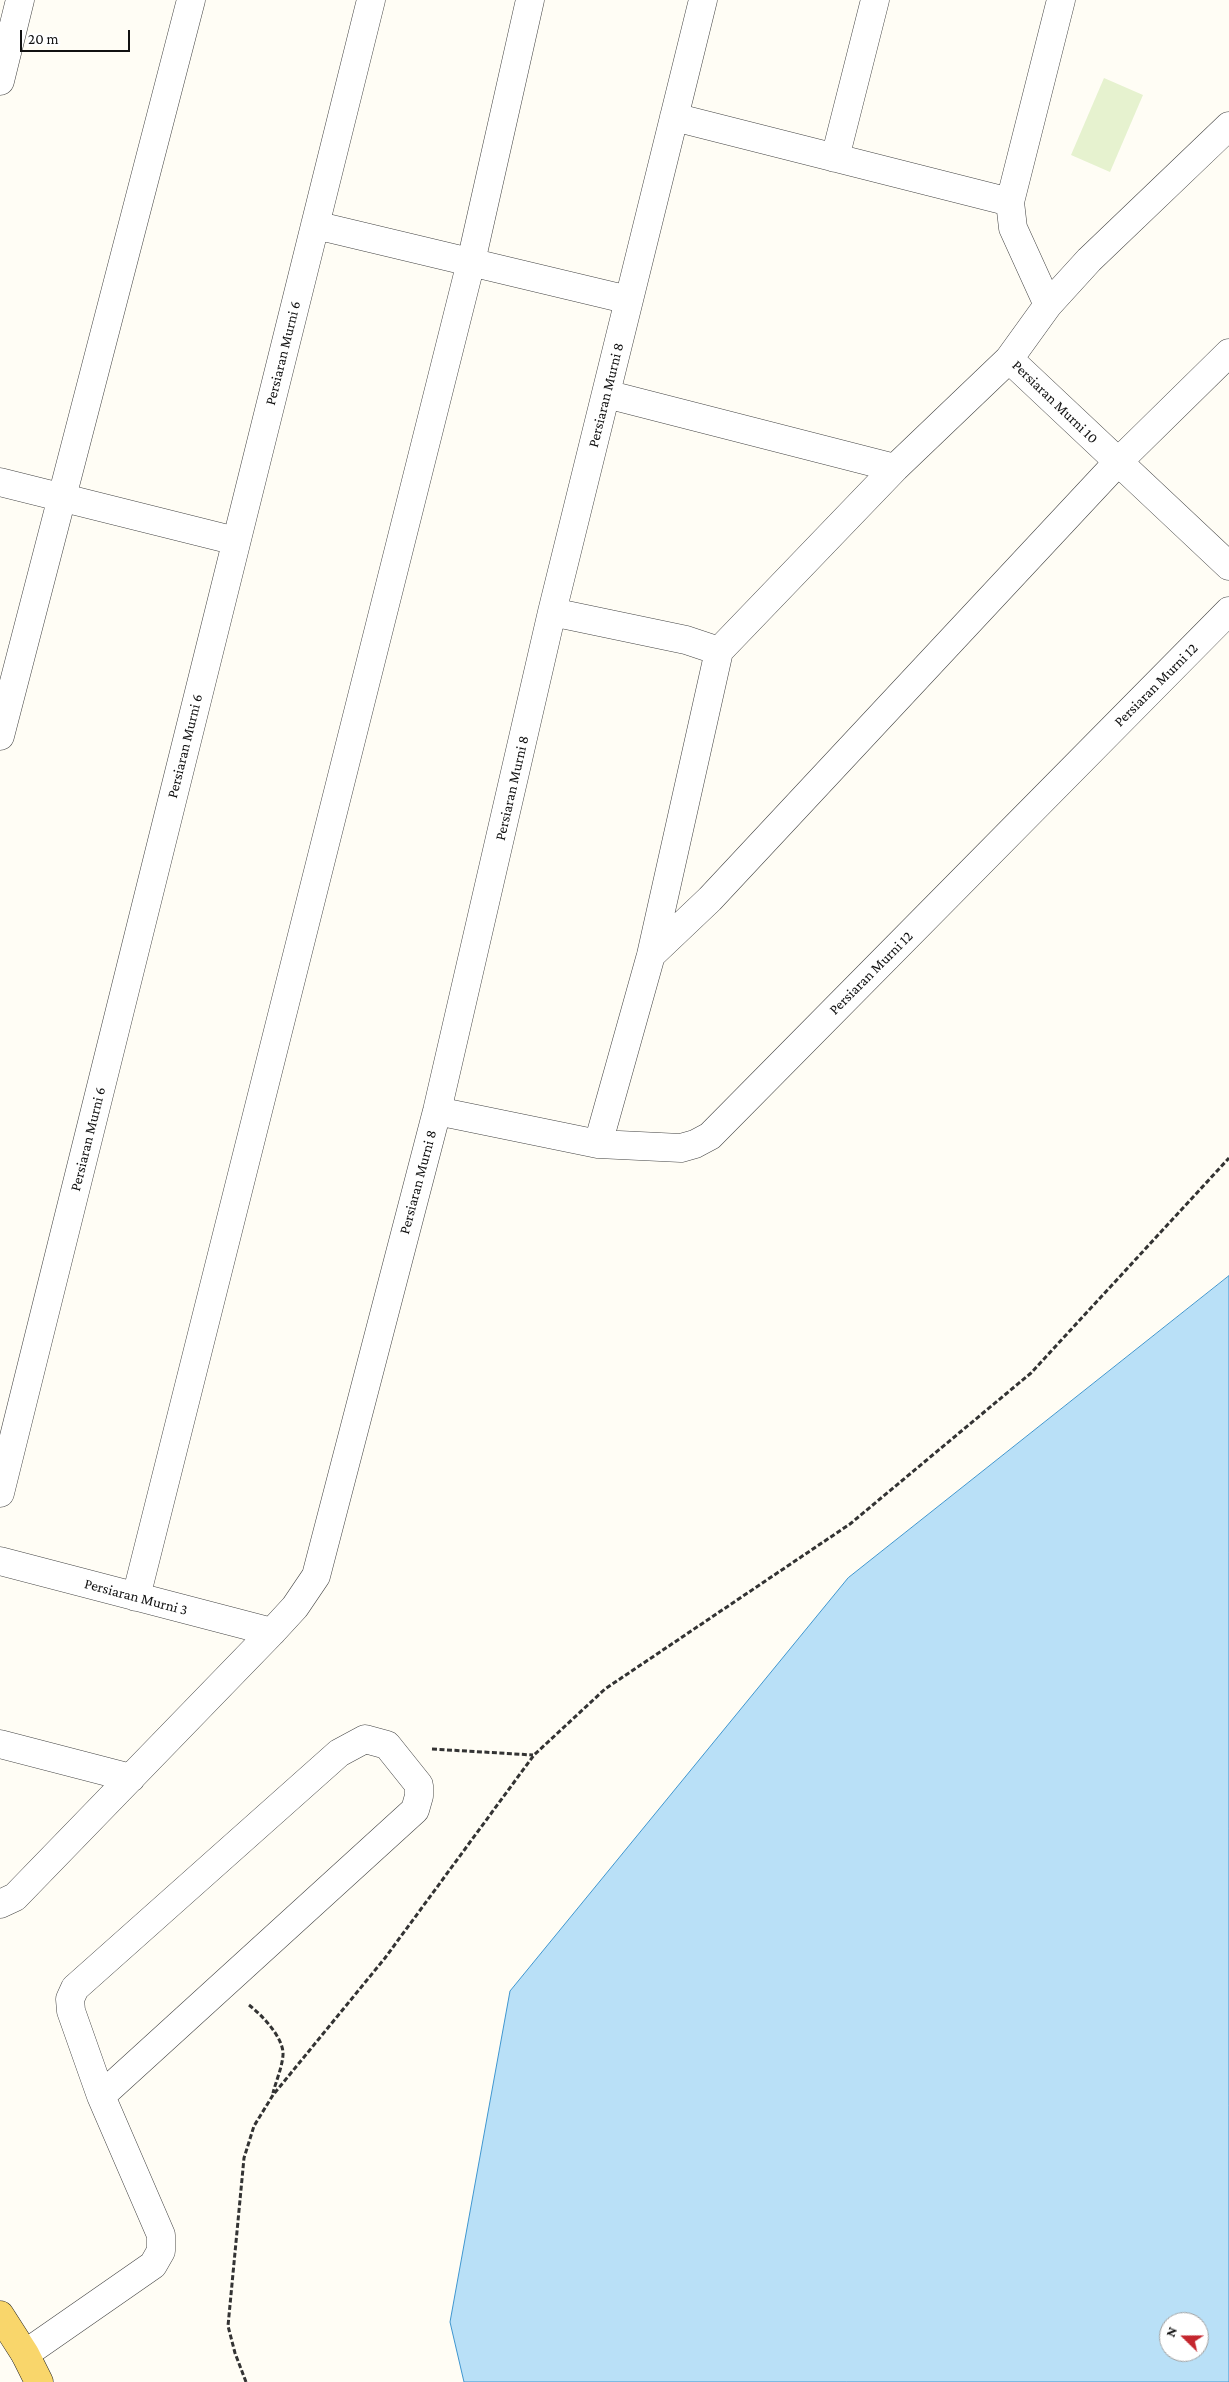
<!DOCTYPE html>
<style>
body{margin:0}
#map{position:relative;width:1229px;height:2382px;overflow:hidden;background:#fffdf5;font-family:"Crimson Pro",serif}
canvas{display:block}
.north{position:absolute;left:1159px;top:2312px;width:50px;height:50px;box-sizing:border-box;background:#fff;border:1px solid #a0a0a0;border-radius:50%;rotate:292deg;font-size:14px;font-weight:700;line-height:20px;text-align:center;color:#111}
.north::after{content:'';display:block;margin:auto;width:18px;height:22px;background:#c4262e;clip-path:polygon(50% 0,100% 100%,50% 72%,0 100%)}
.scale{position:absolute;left:20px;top:30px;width:110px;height:22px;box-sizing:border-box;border:2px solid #111;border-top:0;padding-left:6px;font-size:15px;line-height:18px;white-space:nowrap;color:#111;-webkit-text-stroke:4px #fff;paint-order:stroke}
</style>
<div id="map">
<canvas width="1229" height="2382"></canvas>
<div class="north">N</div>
<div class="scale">20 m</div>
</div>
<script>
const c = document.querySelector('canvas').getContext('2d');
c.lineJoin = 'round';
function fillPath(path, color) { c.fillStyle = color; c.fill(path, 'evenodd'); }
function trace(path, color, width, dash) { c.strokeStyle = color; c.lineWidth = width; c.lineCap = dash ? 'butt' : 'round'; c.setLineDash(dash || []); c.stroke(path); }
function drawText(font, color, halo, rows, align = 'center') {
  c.font = font + ' "Crimson Pro",serif'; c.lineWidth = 5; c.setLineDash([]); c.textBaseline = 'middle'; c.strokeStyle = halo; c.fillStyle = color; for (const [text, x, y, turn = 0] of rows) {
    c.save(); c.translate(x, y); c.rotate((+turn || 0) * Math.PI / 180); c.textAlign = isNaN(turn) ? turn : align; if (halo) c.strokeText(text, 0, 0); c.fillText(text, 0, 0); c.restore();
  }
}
fillPath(new Path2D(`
 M1104 78 1143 95 1110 172 1071 155Z`), '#e6f2cf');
const water = new Path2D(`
 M1229 1276V2382H464L450 2322 510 1991 848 1578ZM1169 2322H1199V2352H1169Z`);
fillPath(water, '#b9e0f7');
trace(water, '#3f96cf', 1);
const minor = new Path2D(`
 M0 81 20 0
 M674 117 1010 202
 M835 158 875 0
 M315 225 629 300
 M1048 305 1089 260 1229 126
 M1009 359 1229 566
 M606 394 895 468
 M0 482 236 541
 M552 612 686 640 719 651 895 468 1009 359 1048 305 1013 228 1010 202 1061 0
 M0 736 191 0
 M651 955 710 899 1118 462 1229 353
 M437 1111 598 1144 681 1148 695 1144 710 1136 1229 611
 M598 1144 651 955 719 651
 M0 1493 371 0
 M0 1561 272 1632
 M136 1597 471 262 530 0
 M0 1744 131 1778
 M0 1904 15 1897 272 1632 295 1607 316 1576 437 1111 552 612 703 0
 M25 2354 153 2265 161 2251V2235L101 2096 71 2011 70 1999 75 1988 339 1753 365 1739 387 1745 419 1785V1796L415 1810 101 2096`);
const major = new Path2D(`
 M0 2315 25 2354 39 2382`);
trace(minor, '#444', 29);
trace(major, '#222', 29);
trace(new Path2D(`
 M432 1749 533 1755
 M249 2005C262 2015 284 2038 283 2055 282 2068 276 2081 273 2093
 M246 2382 235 2353 228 2326 244 2158 254 2126 273 2095 385 1958 534 1755 605 1689 850 1524 1031 1373 1229 1158`), '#333', 3, [5, 2.5]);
trace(minor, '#fff', 28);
trace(major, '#f9d66b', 28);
drawText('15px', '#111', '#fff', [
 ["Persiaran Murni 6",283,353,-76],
 ["Persiaran Murni 8",606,395,-76],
 ["Persiaran Murni 10",1055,402,44],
 ["Persiaran Murni 12",1156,685,-45],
 ["Persiaran Murni 6",185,746,-76],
 ["Persiaran Murni 8",512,788,-77],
 ["Persiaran Murni 12",871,973,-45],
 ["Persiaran Murni 6",88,1139,-76],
 ["Persiaran Murni 8",418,1182,-75],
 ["Persiaran Murni 3",136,1597,15]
]);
</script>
